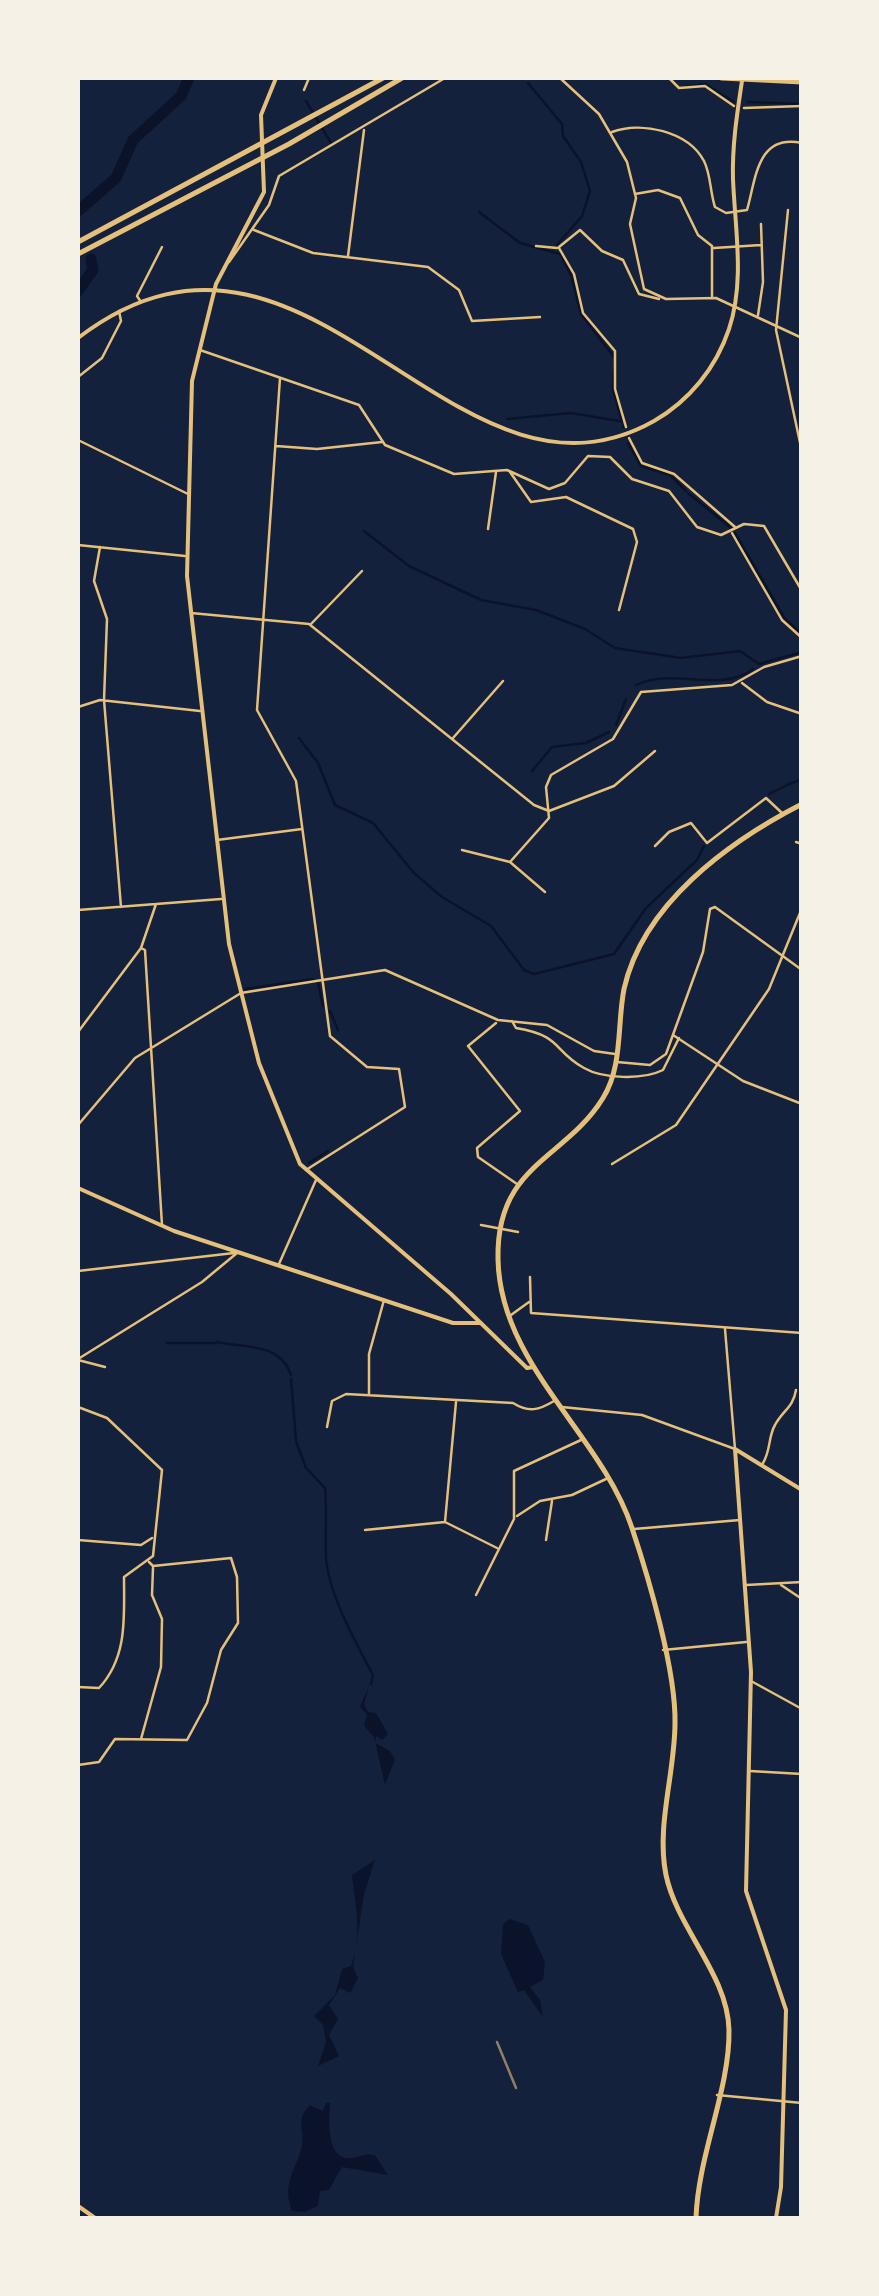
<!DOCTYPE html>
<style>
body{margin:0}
#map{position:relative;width:879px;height:2296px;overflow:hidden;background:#14213d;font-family:"PT Sans Narrow",sans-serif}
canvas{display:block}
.frame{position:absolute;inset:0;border:80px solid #f6f1e7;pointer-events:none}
</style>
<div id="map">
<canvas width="879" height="2296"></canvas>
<div class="frame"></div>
</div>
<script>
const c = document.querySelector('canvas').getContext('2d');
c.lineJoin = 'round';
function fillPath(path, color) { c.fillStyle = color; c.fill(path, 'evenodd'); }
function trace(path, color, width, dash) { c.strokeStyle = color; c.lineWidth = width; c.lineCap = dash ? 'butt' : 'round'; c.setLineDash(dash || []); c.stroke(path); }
fillPath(new Path2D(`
 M369 1686 364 1704 368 1712 376 1713 388 1734 382 1740 376 1736 375 1743 390 1751 395 1760 385 1785 374 1737 364 1726 367 1715 360 1707Z
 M375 1860 364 1894 353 1967 358 1978 350 1993 340 1988 329 2005 338 2019 329 2035 339 2056 318 2066 326 2042 323 2025 314 2016 335 1995 342 1969 351 1966C363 1935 355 1905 352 1875Z
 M510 1919 528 1925 545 1962 543 1980 530 1987 540 2000 543 2017 524 1990 518 1992 501 1954 503 1924Z
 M326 2103H330C329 2119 326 2161 351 2158 362 2157 364 2153 375 2155L388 2175 342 2167 329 2190 320 2191 318 2206 305 2212 292 2211C282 2186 294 2172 301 2150 307 2131 293 2121 310 2105L323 2111Z`), '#0b132b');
trace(new Path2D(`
 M528 83 562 124 563 136 581 162 590 191 582 216 557 245
 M683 87 705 84 734 102
 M306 101 331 143
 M748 102 802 104
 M479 212 520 243 560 254 571 275 581 314 614 357
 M614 370 613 389 622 422
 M507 419 571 413 620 421
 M623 426V427
 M628 443 641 466 670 475 686 491
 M688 493 731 528
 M364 531 409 566 481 600 536 610 585 629 615 648 681 658 740 651 759 664 802 652
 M735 533 785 619 802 634
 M636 685C673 667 720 694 753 669
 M616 725 626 699
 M299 738 318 763 335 805 373 823 414 873 442 897 491 926 524 970 534 974 614 954 646 908 697 860 704 846
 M532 771 552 747 586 743 609 732
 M787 785 802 779
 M769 794 785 786
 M318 983 323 1006
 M245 989 313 979
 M330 1011 338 1030
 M309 1163 328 1151
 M217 1342C244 1348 280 1342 291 1375
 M167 1343H216
 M291 1379 296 1441 306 1468 325 1488C327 1512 325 1534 326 1558 329 1595 356 1643 373 1675L371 1684`), '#0b132b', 2.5);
trace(new Path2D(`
 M78 211 116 178 133 140 181 96 189 78
 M78 291 93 270 91 259`), '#0b132b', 11);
trace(new Path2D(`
 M560 78 599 114 627 162 636 198 630 224 644 289 666 299 716 298 802 338
 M669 78 679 88 705 86 734 106
 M304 90 309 78
 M744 108 802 106
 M612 132C641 121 688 131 704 161 711 175 710 192 715 207L726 213 747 210C756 179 757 133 802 143
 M635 194 658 190 680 198 698 235 712 246V296
 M788 210 776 330 802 452
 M254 230 313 253 428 267 459 290 472 321 540 317
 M536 246 557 248
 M559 247 580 230 602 251 623 260 639 294 659 299
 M559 248 574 274 583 313 615 351V389L626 427
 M714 248 761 245
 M348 256 364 130
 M229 262 269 205 279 176 445 78
 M141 302 137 296 162 247
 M758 315 763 282 761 224
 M200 350 359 405 385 445 454 474 507 470 549 489 565 483 588 456 610 457 632 479 669 491 697 527 721 535 744 524 764 526 802 591
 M78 377 102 358 121 321 119 311
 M280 378 257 710 296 781 330 1036 367 1067 399 1069 405 1107 306 1170
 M629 438 642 463 674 474 735 527
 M78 440 188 494
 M276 446 317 449 382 442
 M510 472 531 502 566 497 633 529 637 542 619 610
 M488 529 496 472
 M732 533 782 620 802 638
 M78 545 185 556
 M100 547 94 581 107 619 104 700 121 907
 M191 613 309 624 534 805 549 811 614 786 655 751
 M311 624 362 571
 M742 683 767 702 802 714
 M78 707 100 700 200 711
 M453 738 503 681
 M217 840 302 829
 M796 842 802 844
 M655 846 669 832 691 823 707 843 766 798 782 813
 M462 850 510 862 545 892
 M510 862 549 818 546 787 551 775 613 739 641 692 732 685 764 667 802 656
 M78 910 221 899
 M141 948 145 950 162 1225
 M512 1021 516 1028C563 1036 552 1050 584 1068 603 1079 643 1080 663 1070L679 1038
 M496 1023 468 1046 520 1111 477 1148 478 1157 517 1184
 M78 1032 141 948 156 904
 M673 1035 743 1081 802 1104
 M617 1062 650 1065 666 1054 703 952 710 909 715 907 802 970
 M78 1125 135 1058 241 993 385 970 498 1020 547 1025 594 1051 615 1054
 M612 1164 676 1125 769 989 802 908
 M481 1225 518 1232
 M279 1264 316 1180
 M78 1271 234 1253
 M530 1277 531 1313 802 1333
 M511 1315 529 1302
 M78 1359 202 1282 237 1253
 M78 1360 105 1367
 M369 1395V1354L384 1300
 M78 1407 107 1418 162 1470 153 1556 124 1577C124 1616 128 1657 99 1688L78 1687
 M562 1407 642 1415 735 1449 725 1329
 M327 1427 332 1401 346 1394 513 1403C529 1413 539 1410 554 1401
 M763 1463C771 1450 768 1437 775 1425 783 1410 793 1408 796 1390
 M517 1516 540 1501 572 1495 606 1479
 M445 1522 456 1402
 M634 1529 740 1520
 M365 1530 445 1522 497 1548
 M78 1540 141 1545 152 1538
 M546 1540 552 1501
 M746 1585 802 1582
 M781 1585 802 1599
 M476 1595 514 1519V1471L581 1440
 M663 1650 746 1642
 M751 1681 802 1709
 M141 1739 161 1667 162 1619 152 1595 153 1568
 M78 1765 99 1762 115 1739 187 1740 207 1703 221 1650 238 1623 237 1577 231 1558 153 1566 149 1562
 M750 1771 802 1774
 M717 2095 802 2103`), '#e5c07b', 2.5);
trace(new Path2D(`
 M276 78 261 115 264 192 216 284 192 381 187 576 229 944 259 1063 300 1164 451 1294 527 1368 534 1367
 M78 1188 174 1231 453 1323H481
 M776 2218 781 2187 786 2010 746 1891 751 1672 735 1449 802 1490`), '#e5c07b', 4);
trace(new Path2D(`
 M78 338C308 162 452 535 654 421 689 401 716 368 729 329 745 281 735 229 733 179 732 146 737 114 742 81
 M78 2206 95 2218`), '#e5c07b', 4);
trace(new Path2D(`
 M722 78 802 82
 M696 2218C698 2155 730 2089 729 2030 728 1975 677 1928 666 1875 656 1826 675 1773 675 1723 676 1671 649 1579 632 1528 601 1434 500 1365 498 1259 496 1164 565 1160 603 1098 623 1066 617 1024 624 989 643 904 728 842 802 804`), '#e5c07b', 5);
trace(new Path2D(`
 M78 242 383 78
 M78 254 289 144 402 78`), '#e5c07b', 5);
trace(new Path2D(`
 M497 2042 516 2088`), '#918062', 2.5);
</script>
